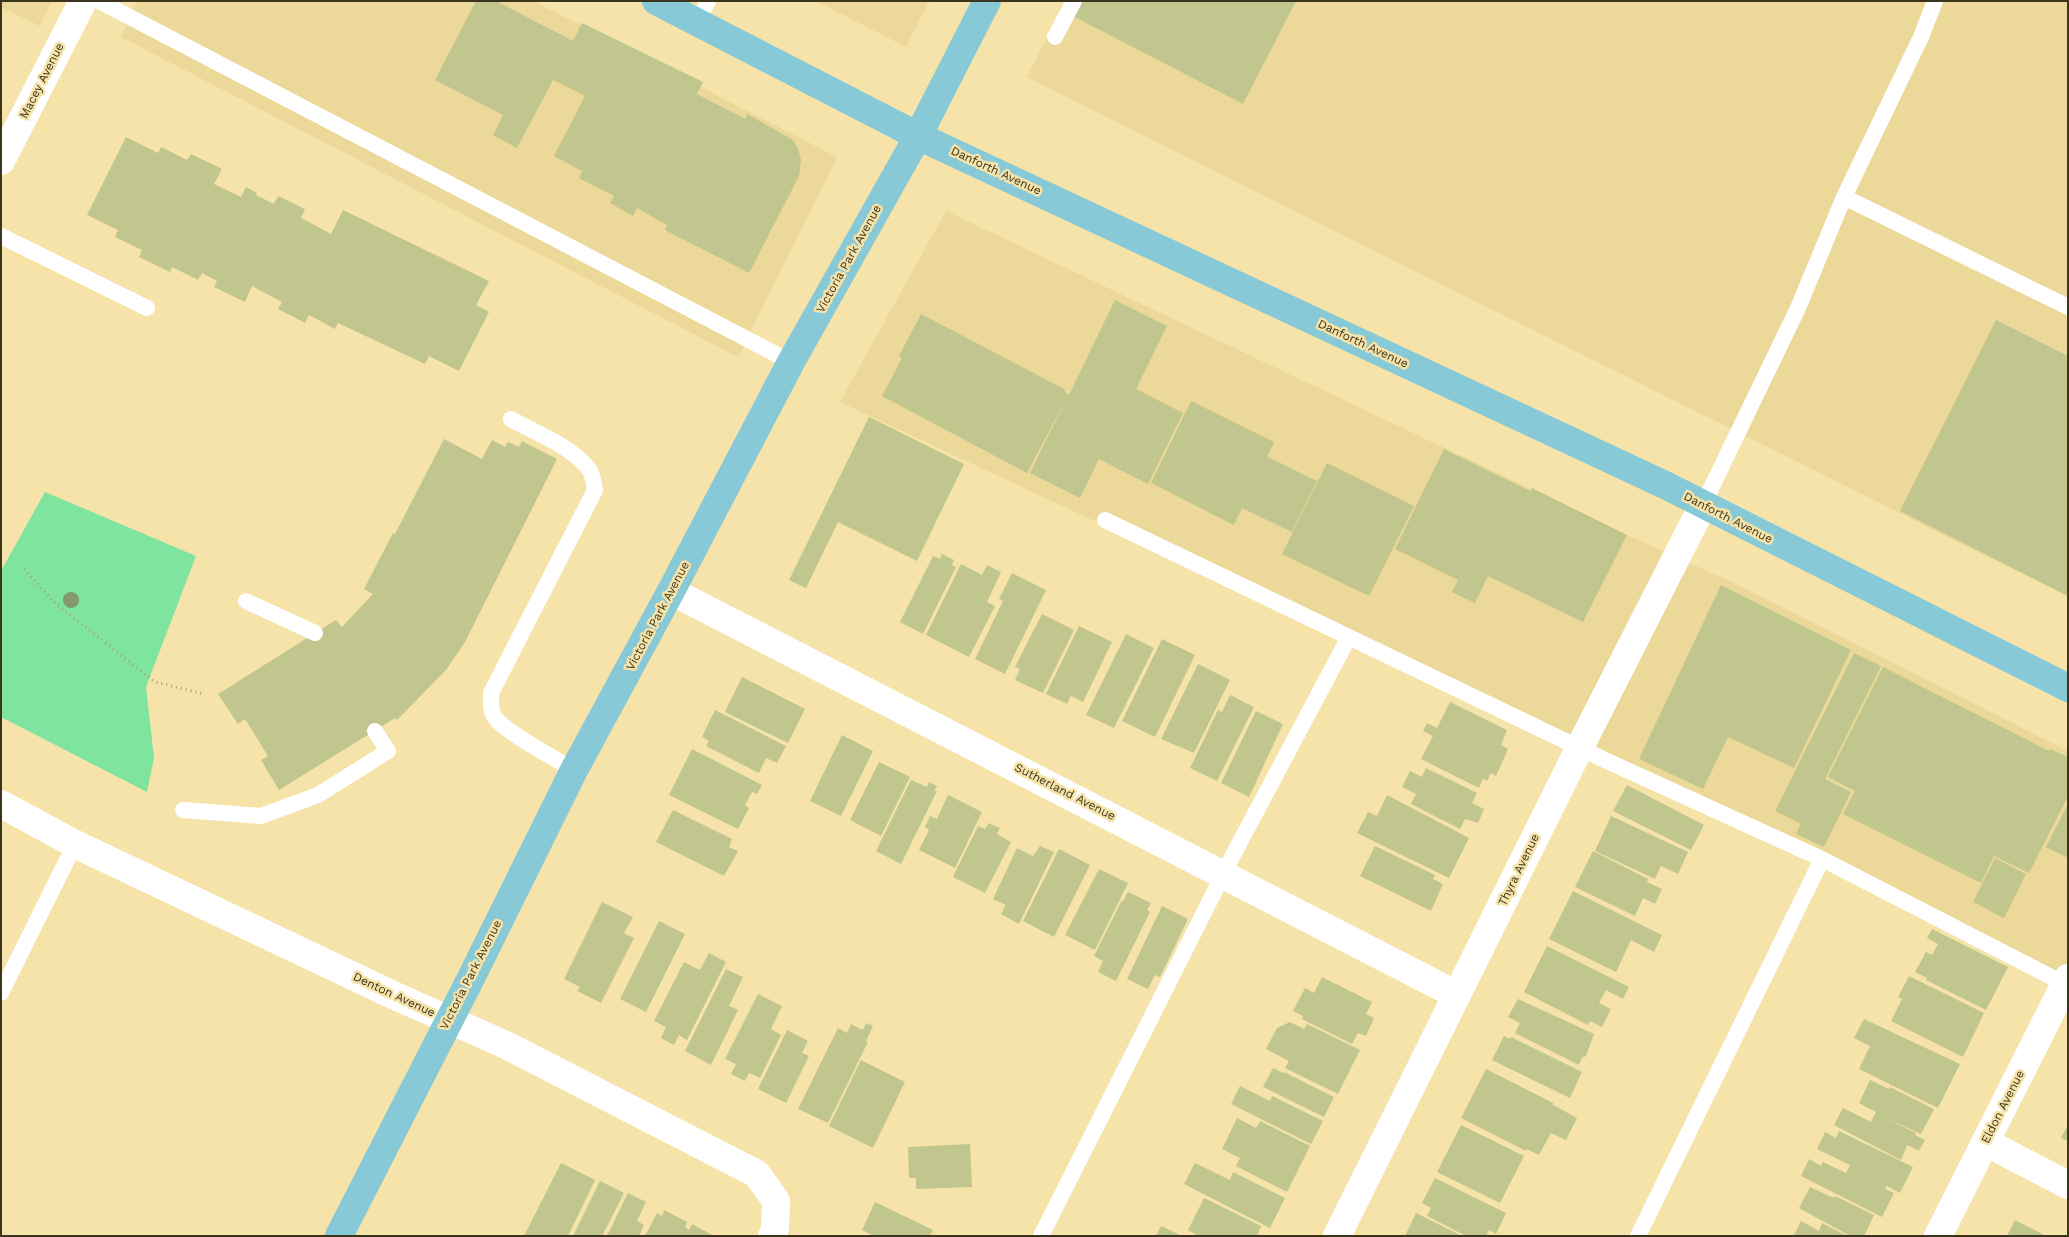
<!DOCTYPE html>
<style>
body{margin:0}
#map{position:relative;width:2069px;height:1237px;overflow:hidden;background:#f5e3a9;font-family:"Work Sans",sans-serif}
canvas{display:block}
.frame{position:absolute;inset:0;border:2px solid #3c351e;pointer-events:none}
</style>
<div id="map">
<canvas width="2069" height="1237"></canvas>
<div class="frame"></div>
</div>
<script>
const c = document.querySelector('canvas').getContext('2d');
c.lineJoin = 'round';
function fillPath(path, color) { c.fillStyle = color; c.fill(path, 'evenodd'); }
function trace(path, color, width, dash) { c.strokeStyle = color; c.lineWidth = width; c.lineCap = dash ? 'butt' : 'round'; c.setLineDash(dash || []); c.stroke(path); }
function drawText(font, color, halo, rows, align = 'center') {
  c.font = font + ' "Work Sans",sans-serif'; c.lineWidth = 5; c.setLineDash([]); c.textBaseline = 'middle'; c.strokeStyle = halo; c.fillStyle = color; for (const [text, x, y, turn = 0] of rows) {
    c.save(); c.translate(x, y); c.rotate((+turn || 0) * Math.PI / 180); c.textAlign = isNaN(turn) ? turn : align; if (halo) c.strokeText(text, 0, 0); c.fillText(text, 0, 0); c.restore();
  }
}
fillPath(new Path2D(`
 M1 1H52L40 26 1 7Z
 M137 1H533L837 157 738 357 121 37Z
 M816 1H929L906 47Z
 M1066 1H2068V597L1027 77Z
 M946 211 1634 538 1738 585 2068 751V973L2024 964 1533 726 840 402Z`), '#ecd898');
fillPath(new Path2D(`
 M45 492 196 556 146 687 154 758 147 792 1 717V571Z`), '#7ee49e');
fillPath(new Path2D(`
 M476 1H496L573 41 582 23 703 82 697 94 745 119 747 114 793 140 798 148 801 160 799 176 749 273 665 230 667 225 637 208 633 216 610 203 614 196 579 178 582 171 554 156 585 96 553 80 517 148 493 135 503 115 435 80Z
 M1079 1H1296L1243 104 1071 15Z
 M126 137 158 153 161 147 187 160 191 154 222 169 214 184 241 197 246 187 257 193 256 195 274 204 278 196 305 209 301 218 331 234 343 210 489 281 476 305 489 312 459 371 429 356 425 364 338 323 335 329 309 315 305 323 278 309 282 302 252 286 245 302 214 287 217 281 202 273 198 280 172 267 170 272 139 257 142 250 115 237 118 230 87 215Z
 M1115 300 1167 326 1136 389 1183 413 1148 484 1099 459 1080 498 1030 473 1067 397 1027 473 882 396 902 358 899 356 921 314 1066 390 1064 392 1069 395Z
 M1996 320 2068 356V596L1900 511Z
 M1191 401 1274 442 1265 462 1268 457 1317 481 1292 532 1242 508 1234 525 1151 483Z
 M869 417 964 464 917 561 838 522 806 588 789 580Z
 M444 439 482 459 492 440 505 447 508 442 519 447 522 441 557 459 465 642 446 670 397 720 395 718 279 790 261 760 268 756 245 719 238 724 218 694 336 620 342 627 373 594 364 589 393 533 395 534Z
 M1444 449 1530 491 1532 488 1627 535 1583 622 1488 576 1475 603 1452 592 1458 580 1395 549Z
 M1327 463 1414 506 1369 596 1282 554Z
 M942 554 954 560 952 565 956 567 923 634 900 622 933 556 940 559Z
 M961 564 982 575 987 565 1001 572 987 602 995 606 969 657 926 635Z
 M1012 573 1046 590 1005 674 975 659 1003 601 999 599Z
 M1721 585 1851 650 1794 768 1728 737 1703 789 1639 759Z
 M1042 614 1074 630 1043 693 1015 680 1020 669 1015 667Z
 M1079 626 1112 642 1083 702 1071 696 1067 704 1046 694Z
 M1126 634 1154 648 1114 728 1086 715Z
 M1162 639 1195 655 1155 737 1122 721Z
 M1854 653 1881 666 1825 779 1851 792 1824 847 1796 834 1801 824 1775 811Z
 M1198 664 1230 680 1194 753 1161 739Z
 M1883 667 2049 751 2050 749 2068 757V796L2029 873 1994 856 1981 883 1843 814 1855 791 1828 777Z
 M742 677 805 709 788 743 725 712Z
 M1230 695 1254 707 1217 781 1190 768 1218 710 1222 712Z
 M1450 702 1507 730 1501 745 1508 749 1496 776 1491 773 1487 781 1483 779 1479 788 1421 759 1433 736 1423 731 1427 723 1437 728Z
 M715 710 786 746 777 763 766 758 759 773 706 746 709 741 702 737Z
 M1256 711 1283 724 1249 797 1221 783Z
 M842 735 873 751 841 816 810 801Z
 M692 749 762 785 757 794 752 792 745 805 749 808 738 829 669 795Z
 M879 762 910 777 881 836 850 820Z
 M1426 768 1477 793 1472 803 1484 809 1478 823 1465 819 1460 829 1411 804 1416 794 1402 787 1410 771 1422 777Z
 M911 780 927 787 929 782 937 786 934 791H937L901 864 876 851Z
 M1627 785 1704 825 1691 850 1613 811Z
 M948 795 982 812 955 868 919 850 929 830 925 827 930 816 937 819Z
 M1387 795 1469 838 1449 878 1357 833 1368 812 1377 816Z
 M2068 804V858L2046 847Z
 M673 810 732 839 729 847 738 851 724 876 656 842Z
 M1611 816 1688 852 1678 874 1661 866 1655 879 1595 851Z
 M989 823 1000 828 997 834 1011 842 985 893 953 877 978 826 985 829Z
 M1040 846 1054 852 1019 924 1001 914 1006 905 993 899 1017 848 1033 856Z
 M1375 846 1435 875 1433 879 1443 884 1431 911 1360 876Z
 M1059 849 1090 865 1054 937 1023 921Z
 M1593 851 1648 879 1647 882 1662 889 1655 904 1643 898 1635 916 1575 887Z
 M1995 858 2026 874 2004 918 1973 902Z
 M1099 869 1128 883 1095 950 1065 935Z
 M1573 891 1662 935 1654 952 1631 940 1616 972 1549 939Z
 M1128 892 1151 903 1147 910 1150 912 1116 981 1098 972 1103 961 1094 956 1122 900 1123 901Z
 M602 902 633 917 624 933 634 938 601 1003 577 991 580 987 564 979Z
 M1162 906 1188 919 1160 977 1155 975 1148 989 1127 979Z
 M659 921 685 934 646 1012 620 999Z
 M1932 929 2008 967 1986 1010 1926 980 1927 978 1915 972 1926 952 1932 955 1938 944 1927 938Z
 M1547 946 1629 987 1623 999 1606 990 1599 1003 1611 1009 1602 1027 1590 1021 1588 1025 1524 992Z
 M709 953 726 962 687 1040 679 1035 674 1045 661 1038 666 1027 654 1021 684 962 700 970Z
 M726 969 743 977 729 1006 738 1010 711 1065 685 1051Z
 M1909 976 1984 1013 1963 1057 1891 1021 1902 999 1898 997Z
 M1322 977 1372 1002 1366 1014 1374 1018 1366 1036 1358 1033 1352 1044 1302 1019 1303 1016 1293 1011 1305 988 1314 993Z
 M758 994 782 1006 771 1029 781 1035 760 1078 749 1073 745 1081 731 1074 736 1064 725 1059Z
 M1518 999 1594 1034 1586 1056 1582 1058 1579 1065 1515 1033 1520 1023 1508 1017Z
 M1864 1019 1960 1064 1938 1108 1859 1069 1870 1046 1854 1038Z
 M1290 1022 1304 1029 1307 1024 1360 1050 1338 1094 1285 1068 1289 1061 1266 1049 1277 1028Z
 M866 1023 873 1026 866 1041 868 1042 828 1123 798 1109 838 1028 847 1033 851 1024 863 1030Z
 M787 1030 808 1041 802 1053 809 1056 786 1103 758 1089Z
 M1504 1036 1510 1039 1511 1037 1582 1072 1570 1098 1492 1060Z
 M861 1060 905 1082 873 1148 829 1126Z
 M1273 1068 1283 1073 1284 1072 1334 1097 1324 1117 1263 1087Z
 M1486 1069 1553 1103V1105L1577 1118 1566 1140 1551 1133 1539 1155 1527 1149 1526 1151 1461 1118Z
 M1870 1080 1889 1089 1890 1087 1934 1109 1921 1134 1886 1118 1916 1133 1915 1135 1925 1140 1919 1151 1907 1145 1901 1160 1834 1125 1843 1108 1871 1122 1876 1112 1859 1103Z
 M1240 1086 1270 1101 1272 1096 1323 1121 1311 1144 1231 1104Z
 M1237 1118 1256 1128 1260 1121 1310 1146 1287 1192 1236 1166 1240 1158 1222 1149Z
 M1461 1125 1524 1156 1500 1203 1437 1172Z
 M2068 1125V1141L2061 1138Z
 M1839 1131 1913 1167 1900 1193 1887 1186 1885 1189 1894 1193 1882 1217 1801 1176 1809 1159 1821 1166 1823 1162 1846 1173 1850 1165 1817 1149 1825 1132 1836 1138Z
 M970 1144 972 1187 916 1189V1178H909L908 1147Z
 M561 1163 595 1180 568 1236H524Z
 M1195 1163 1230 1180 1233 1172 1285 1198 1270 1228 1184 1184Z
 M1435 1178 1506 1213 1496 1234 1489 1230 1486 1236H1466L1427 1216 1431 1208 1422 1203Z
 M600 1181 624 1193 602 1236H573Z
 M1810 1187 1834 1198 1835 1196 1874 1215 1864 1236H1850L1799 1208Z
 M628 1193 646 1202 637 1221 644 1225 639 1236H607Z
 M1204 1198 1261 1226 1257 1236H1199L1188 1230Z
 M875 1202 933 1230 930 1236H874L862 1230Z
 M664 1210 687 1222 685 1227 689 1230 692 1224 714 1236H645L657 1213 662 1216Z
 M1416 1213 1462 1236H1405Z
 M2015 1220 2046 1236H2007Z
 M1801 1221 1819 1231 1822 1223 1847 1236H1794Z
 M1161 1226 1182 1236H1156Z`), '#c0c68d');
trace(new Path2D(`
 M24 569 55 603 155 682 204 694`), '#ab9e72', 3, [1, 4]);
trace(new Path2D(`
 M99 1 791 362
 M697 23 708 1
 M1055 37 1074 1
 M1844 197 2068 307
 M1 236 147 308
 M511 419C536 433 569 445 588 468 593 474 594 483 595 490L491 693C491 700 490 710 494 716 502 731 558 760 574 770
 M1703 505 1798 308 1844 197 1921 37 1935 1
 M1105 520 1607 761 1822 859 2065 984
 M246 601 315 633
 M183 810 261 816 318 795 388 751 375 731
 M1 993 75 844
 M1041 1236 1232 857 1349 637
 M1638 1236 1822 859`), '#fff', 16);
trace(new Path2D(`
 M1 161 83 1
 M671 591 1457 995
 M1 804 75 844 395 996 506 1045 757 1174 776 1201 775 1229 772 1236
 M1985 1142 2068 1185
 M1337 1236 1580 747 1703 505
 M1938 1236 2068 978`), '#fff', 28);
trace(new Path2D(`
 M656 1 918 136 1665 485 2068 688
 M339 1236 472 976 574 770 671 591 791 362 918 136 987 1`), '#87c9d6', 28);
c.fillStyle = '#84986b';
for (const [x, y] of [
 [71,600]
]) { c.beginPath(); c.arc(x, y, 8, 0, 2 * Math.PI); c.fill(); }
drawText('12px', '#3c351e', '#f5e3a9', [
 ["Macey Avenue",42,81,-63],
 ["Danforth Avenue",996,171,25],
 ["Victoria Park Avenue",849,259,-61],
 ["Danforth Avenue",1363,344,25],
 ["Danforth Avenue",1728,518,27],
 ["Victoria Park Avenue",658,616,-62],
 ["Sutherland Avenue",1065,792,27],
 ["Thyra Avenue",1519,870,-64],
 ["Victoria Park Avenue",471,975,-63],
 ["Denton Avenue",394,995,25],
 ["Eldon Avenue",2003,1107,-63]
]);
</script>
